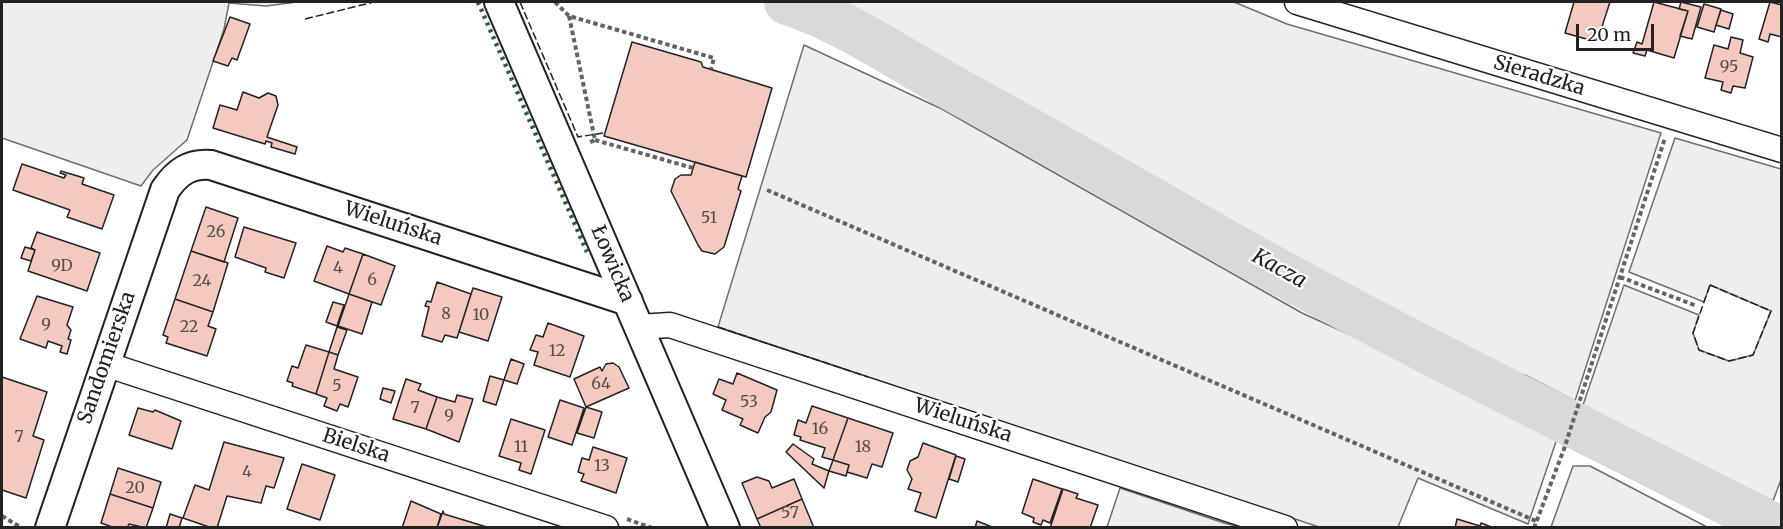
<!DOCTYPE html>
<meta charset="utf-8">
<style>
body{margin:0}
#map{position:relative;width:1783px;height:529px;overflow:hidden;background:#fff;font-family:Merriweather,serif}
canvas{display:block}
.frame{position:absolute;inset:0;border:3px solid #222;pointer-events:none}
.scale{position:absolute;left:1576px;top:24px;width:78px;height:27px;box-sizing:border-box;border:3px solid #222;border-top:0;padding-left:8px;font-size:18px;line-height:21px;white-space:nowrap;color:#222;-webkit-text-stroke:4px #fff;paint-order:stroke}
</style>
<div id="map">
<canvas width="1783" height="529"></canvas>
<div class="frame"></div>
<div class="scale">20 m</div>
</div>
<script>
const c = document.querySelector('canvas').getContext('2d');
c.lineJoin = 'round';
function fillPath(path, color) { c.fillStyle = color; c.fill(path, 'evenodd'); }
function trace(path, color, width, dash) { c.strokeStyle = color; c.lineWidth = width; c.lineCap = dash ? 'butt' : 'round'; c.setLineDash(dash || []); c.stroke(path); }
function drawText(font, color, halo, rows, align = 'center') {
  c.font = font + ' Merriweather,serif'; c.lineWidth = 4.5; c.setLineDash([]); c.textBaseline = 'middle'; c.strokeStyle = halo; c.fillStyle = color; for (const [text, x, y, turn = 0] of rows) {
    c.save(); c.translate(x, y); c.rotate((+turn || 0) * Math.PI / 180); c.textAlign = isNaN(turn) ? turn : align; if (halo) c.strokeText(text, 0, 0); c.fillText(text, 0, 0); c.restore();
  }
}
const green = new Path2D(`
 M2 2H297L266 6 229 3 224 29 187 140 153 170 141 186 2 138Z
 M833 2H1234L1287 24 1661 133 1575 401 1525 375 1511 382 1485 369 1474 355 1435 341 1322 285 1000 94Z
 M804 45 942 109 1302 313 1560 430 1528 524 1418 478 1398 527H1319L718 327Z
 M1675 138 1781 169 1782 477 1773 501 1725 478 1724 481 1625 433 1626 429 1583 405 1624 285 1699 315 1693 333 1699 350 1729 361 1753 355 1771 311 1710 285 1704 302 1629 272Z
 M1573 466H1590L1707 527H1551Z
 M1120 488 1224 523 1240 527H1107Z`);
fillPath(green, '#eee');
trace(green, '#6f6f6f', 1.5);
trace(new Path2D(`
 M787 2C851 23 903 62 961 93 1055 144 1148 198 1241 251 1417 349 1598 436 1777 528`), '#d9d9d9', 46);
const building = new Path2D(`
 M1574 2H1610L1597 42 1565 33Z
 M1654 2 1688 11 1674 58 1647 50 1645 56 1633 53 1637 42 1642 44Z
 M1681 2 1701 7 1692 39 1680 36 1688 11 1679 9Z
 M1770 2 1782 5V37L1770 34 1768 42 1759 39Z
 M1704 4 1721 9 1714 32 1697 27Z
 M1721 10 1733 14 1729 29 1716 25Z
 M230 17 250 24 237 60 232 58 228 66 213 61Z
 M1731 37 1743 40 1740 53 1753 57 1745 88 1733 86 1731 93 1721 90 1723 82 1705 78 1714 45 1728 49Z
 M632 42 701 62 703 67 772 88 746 177 604 136Z
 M243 92 259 98 268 93 276 96 278 105 267 137 297 147 295 154 271 147 272 143 266 141 265 144 213 128 220 105 237 110Z
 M695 162 742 176 738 189 741 191 724 247 715 254 702 251 698 245 671 191 675 179 681 175H691Z
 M22 164 64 178 66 175 60 173 61 171 84 178 82 184 114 195 102 229 67 217 70 210 13 190Z
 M206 207 238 218 224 262 191 251Z
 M244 227 296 243 284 278 265 272 266 268 235 257Z
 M37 232 100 253 87 291 28 271 35 250 31 248Z
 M327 246 343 252 345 248 363 254 349 294 314 281Z
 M25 247 35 250 31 261 21 258Z
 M191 251 228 263 213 312 175 299Z
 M363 254 395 266 381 305 349 294Z
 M437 282 471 294 457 338 445 335 442 342 422 336 429 307 425 306 427 301 431 302Z
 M473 288 502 297 488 341 459 332Z
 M349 294 372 302 362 334 338 326Z
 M37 296 73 307 67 325 71 330 68 339 71 340 67 354 60 352 62 346 48 341 46 348 20 339Z
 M175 299 213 312 208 326 216 329 207 356 166 343 168 337 163 335Z
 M333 302 344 305 337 326 326 322Z
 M548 323 584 336 570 377 534 365 538 352 530 350 536 335 543 337Z
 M337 327 347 330 338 355 329 352Z
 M306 345 329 352 316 394 292 386 293 383 287 381 292 366 298 368Z
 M329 352 338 355 334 369 358 377 348 407 340 404 337 411 324 406 327 398 316 394Z
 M511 359 524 364 517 384 504 380Z
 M613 363 619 367 629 388 586 407 574 379 600 367 602 371 606 364Z
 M737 373 777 390 771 412 765 417 758 433 740 425 743 419 722 410 726 400 713 394 719 379 733 384Z
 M490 376 504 380 496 405 483 401Z
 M2 377 47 392 33 436 44 440 26 498 2 490Z
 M406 379 421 384 418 390 437 397 426 429 393 419Z
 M383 388 395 391 391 403 380 399Z
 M457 395 473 399 459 442 426 429 437 397 455 402Z
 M560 400 584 408 572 445 548 437Z
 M812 406 848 418 833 460 822 457 825 448 800 440 801 437 794 435 798 420 806 423Z
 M586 407 602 412 594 438 577 433Z
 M138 408 153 412 155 410 181 421 172 449 129 435Z
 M848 418 893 433 882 467 872 464 867 478 847 472 849 465 833 460Z
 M511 419 545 430 531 474 519 470 521 463 499 456Z
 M224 442 284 458 274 488 266 486 261 503 227 496 217 528H212L183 518 195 485 209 490Z
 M923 443 956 455 936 518 915 511 921 493 908 489 912 479 907 470 910 461 918 457Z
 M793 444 814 459 812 464 829 471 824 488 786 452Z
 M593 447 627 458 616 493 581 481 584 474 578 472 582 458 589 460Z
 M956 456 965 459 958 482 949 479Z
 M833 460 849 465 846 476 829 471Z
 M302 464 335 475 320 520 287 509Z
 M118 468 161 482 153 508 110 494Z
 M757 477 769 481 772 488 794 479 802 499 757 519 742 483Z
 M1033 479 1062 489 1050 523 1043 520 1041 525 1033 522 1034 518 1022 513Z
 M1063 489 1078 494 1076 498 1098 505 1090 528H1050Z
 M110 494 153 508 146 528 129 524 127 528H115L101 523Z
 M802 499 814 528H761L757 519Z
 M411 501 441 514 437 528H402Z
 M443 511 444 514 490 528H437Z
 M170 514 182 518 179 528H166Z
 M1457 519 1480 526 1481 523 1494 528H1455Z
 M977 521 992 527V528H975Z`);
fillPath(building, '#f3c9c0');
trace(building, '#222', 1.5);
const minor = new Path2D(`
 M1297 2 1782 150
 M639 327 670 325 1285 528
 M105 364 606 528`);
const tertiary = new Path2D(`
 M499 2 725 528
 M50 528 165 190C177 172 190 163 211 165L628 301`);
trace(minor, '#222', 27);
trace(tertiary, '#222', 32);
trace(new Path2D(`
 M555 2 569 16 714 58 711 69
 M569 16 595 140 588 143
 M595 140 693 168
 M767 190 1536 521
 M1620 277 1697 306
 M2 516 22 528
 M627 519 652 528
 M1534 528 1564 449 1665 138`), '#646464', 4, [4.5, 3]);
trace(minor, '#fff', 24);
trace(tertiary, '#fff', 28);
trace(new Path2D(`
 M478 2 587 252`), '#2f5e38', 4.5, [3, 4.5]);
trace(new Path2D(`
 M520 2 578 137 603 133
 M305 19 374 2
 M1710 285 1771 311 1753 355 1729 361 1699 350 1693 333Z
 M718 327 868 377`), '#222', 1.5, [8, 3]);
drawText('16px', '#564c4a', null, [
 ["95",1729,67],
 ["51",709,218],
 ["26",216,232],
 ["9D",62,266],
 ["4",338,268],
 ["6",372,280],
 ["24",202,281],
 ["8",446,314],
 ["10",481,315],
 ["9",46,325],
 ["22",189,327],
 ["12",557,351],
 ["64",601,384],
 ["5",337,386],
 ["53",749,402],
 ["7",415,408],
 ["9",449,416],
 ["16",820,429],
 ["7",19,437],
 ["11",521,447],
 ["18",863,447],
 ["13",602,466],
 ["4",247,472],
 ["20",135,488],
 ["57",790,513]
]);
drawText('20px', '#222', '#fff', [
 ["Sieradzka",1539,76,17],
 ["Wieluńska",393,224,18],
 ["Łowicka",612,264,67],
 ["Sandomierska",107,358,-71],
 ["Wieluńska",963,421,18],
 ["Bielska",356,446,18]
]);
drawText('italic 21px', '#222', '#fff', [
 ["Kacza",1279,269,29]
]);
</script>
